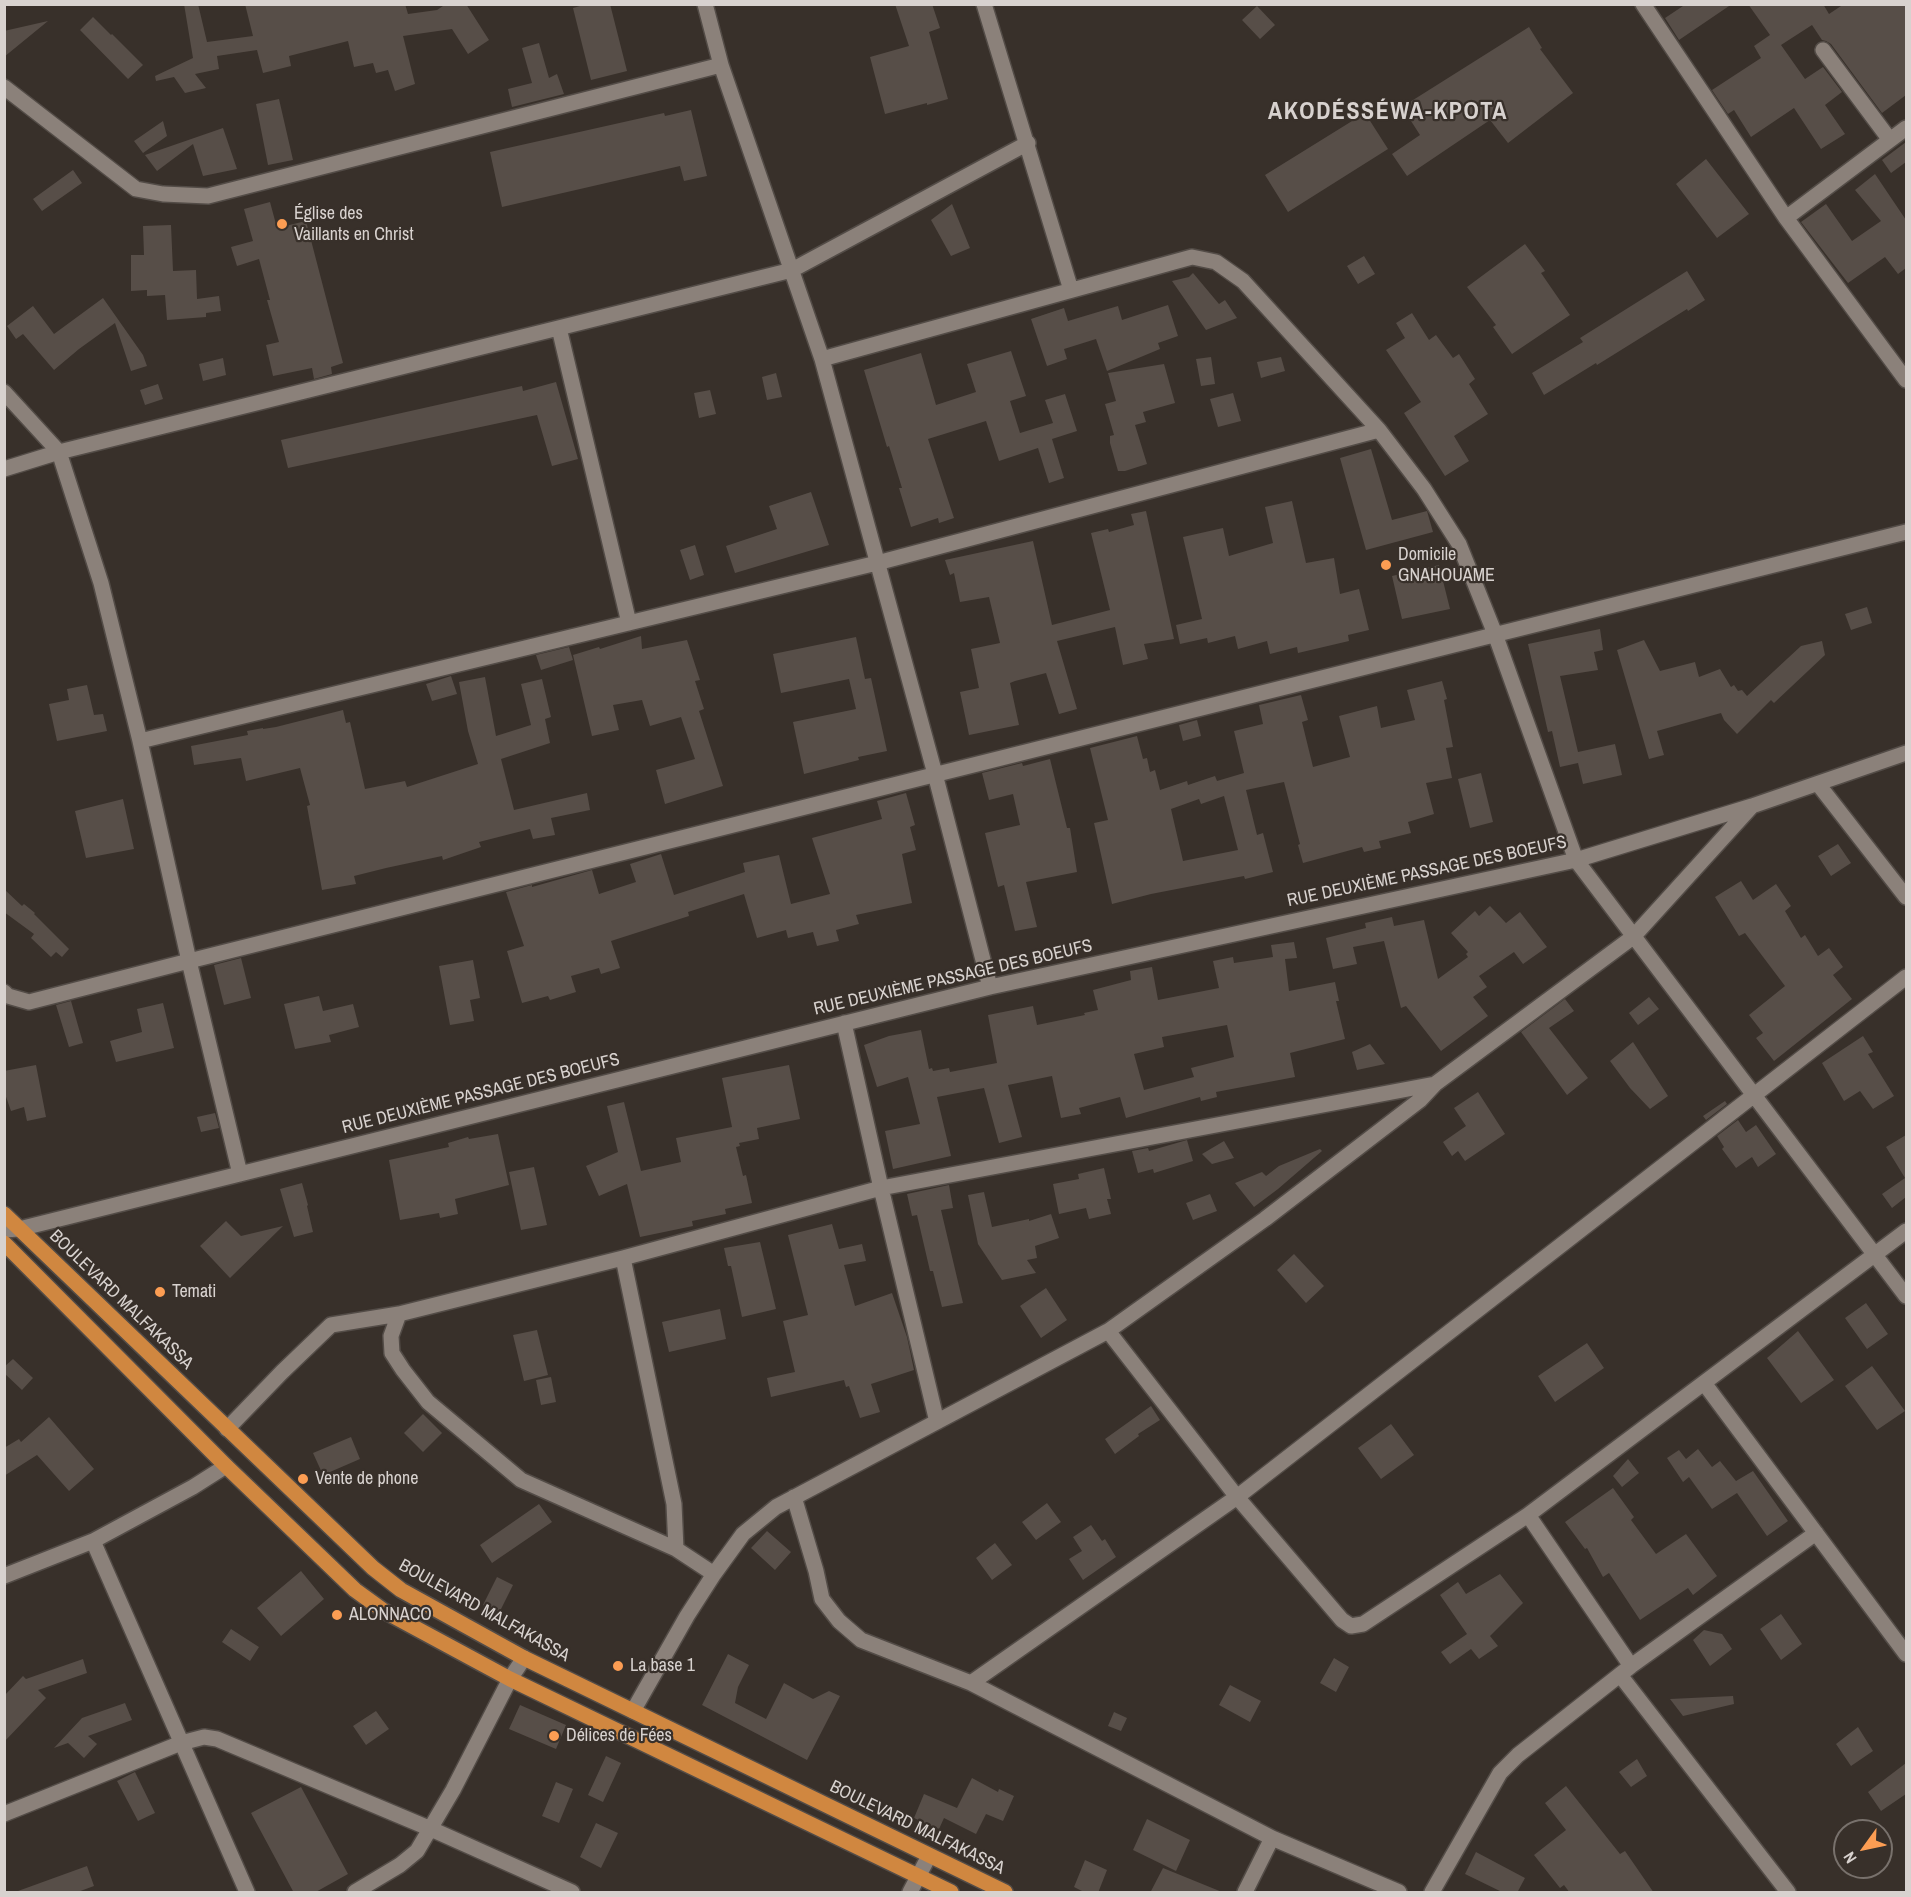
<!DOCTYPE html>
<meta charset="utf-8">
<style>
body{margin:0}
#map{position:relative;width:1911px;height:1897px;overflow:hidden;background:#38302a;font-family:"Archivo Narrow",sans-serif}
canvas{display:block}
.frame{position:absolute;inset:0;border:6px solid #d8d2cf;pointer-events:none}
.north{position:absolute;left:1833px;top:1819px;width:60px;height:60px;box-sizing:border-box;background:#38302a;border:2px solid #78716c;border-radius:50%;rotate:237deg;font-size:16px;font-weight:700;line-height:24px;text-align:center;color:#d8d2cf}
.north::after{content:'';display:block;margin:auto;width:21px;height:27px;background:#fc9d53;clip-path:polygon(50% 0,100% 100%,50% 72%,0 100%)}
</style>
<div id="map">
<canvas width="1911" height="1897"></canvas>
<div class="frame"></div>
<div class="north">N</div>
</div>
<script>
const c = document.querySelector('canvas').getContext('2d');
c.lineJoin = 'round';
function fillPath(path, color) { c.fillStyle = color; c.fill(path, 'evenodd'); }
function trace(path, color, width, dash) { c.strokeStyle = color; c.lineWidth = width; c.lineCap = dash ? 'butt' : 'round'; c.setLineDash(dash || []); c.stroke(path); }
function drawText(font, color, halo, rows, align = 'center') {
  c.font = font + ' "Archivo Narrow",sans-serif'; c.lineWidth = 4.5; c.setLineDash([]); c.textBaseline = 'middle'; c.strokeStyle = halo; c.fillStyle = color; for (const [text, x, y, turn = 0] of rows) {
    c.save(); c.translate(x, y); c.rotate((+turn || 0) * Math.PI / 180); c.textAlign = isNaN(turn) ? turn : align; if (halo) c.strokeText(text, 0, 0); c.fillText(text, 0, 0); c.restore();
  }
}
fillPath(new Path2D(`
 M184 4H198L207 42 253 36 245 4H405L408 14 437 10 446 4H466L489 40 468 54 452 29 403 36 415 84 395 91 388 70 376 73 373 63 354 67 348 41 289 56 291 66 263 73 257 50 217 56 219 69 195 74 206 88 185 93 174 77 156 81 155 76 193 58Z
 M587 4H610L627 71 591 80 573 8Z
 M895 4H932L940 28 929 32 948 99 927 105V103L885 114 870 57 909 46Z
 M1686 4H1732L1679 40 1665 18Z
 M1748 4H1823L1829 14 1844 4H1906V95L1882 113 1831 44 1826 41 1822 40 1812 25 1781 45 1805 79 1823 67 1842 92 1825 105 1845 134 1821 149 1794 108 1751 137 1734 110 1728 114 1712 90 1761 58 1754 46 1770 35Z
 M1257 6 1275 25 1260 39 1242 20Z
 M93 17 111 35 112 34 143 65 128 79 80 30Z
 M48 21 4 57V31Z
 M1529 27 1542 48 1540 49 1573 93 1508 143 1490 120 1407 176 1392 154 1420 135 1402 107Z
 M539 43 549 78 557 74 564 94 512 107 508 89 532 83 522 48Z
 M279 99 293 160 268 165 256 104Z
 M691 110 707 176 684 181 680 166 502 207 490 152 664 113 665 116Z
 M1365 113 1388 149 1288 212 1265 175Z
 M163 121 167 136 143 153 134 141Z
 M223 128 237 169 203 176 193 144 157 171 145 155Z
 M1906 142V162L1891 173 1882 160Z
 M1706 159 1749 214 1717 238 1676 184Z
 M73 170 82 183 42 211 33 199Z
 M1875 174 1906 220V268L1898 274 1885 257 1848 283 1801 222 1826 204 1852 241 1881 221 1855 190Z
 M270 202 277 228 306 221 343 363 331 367 332 374 314 379 312 368 273 376 266 345 279 342 267 300H270L259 259 237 266 231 247 253 241 244 209Z
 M952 204 970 248 951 256 931 220Z
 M171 225 173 271 196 270 197 299 219 296 221 311 206 313V317L167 320 165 295 147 296V290L131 291V255H144L143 226Z
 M1525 244 1545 271 1541 273 1570 315 1512 354 1493 327 1496 325 1467 287Z
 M1364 256 1375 274 1358 284 1347 266Z
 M1687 271 1705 300 1688 311 1687 309 1597 365 1596 363 1544 395 1532 373 1583 342 1580 338Z
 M1193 273 1219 304 1225 300 1237 318 1206 330 1172 281 1189 277Z
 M103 298 143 355 147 366 131 371 115 323 79 349 54 370 23 334 16 339 7 326 33 306 54 334Z
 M1168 305 1178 336 1158 343 1160 349 1107 371 1096 339 1064 349 1067 359 1047 366 1031 319 1064 308 1068 321 1118 306 1122 320Z
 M1412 313 1429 340 1436 335 1453 358 1459 354 1475 379 1469 384 1488 414 1454 436 1469 461 1445 476 1404 413 1421 402 1386 350 1405 338 1396 323Z
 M1011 351 1026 396 1010 401 1020 433 1053 423 1045 400 1065 394 1077 431 1052 439 1064 478 1049 483 1038 448 999 461 986 421 928 439 954 518 939 523 938 518 911 527 899 488H902L898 475 889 446 887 447 864 370 921 353 936 405 976 392 967 364Z
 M1211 357 1215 384 1201 386 1196 359Z
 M1281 357 1285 371 1261 378 1257 362Z
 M223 358 226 375 203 381 199 364Z
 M1164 364 1175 403 1143 412 1146 422 1135 425 1147 464 1125 471H1118L1110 443V436L1114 435 1105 404 1116 401 1108 373Z
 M776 373 782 397 767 400 762 377Z
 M556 382 578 459 552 466 537 415 288 468 281 440 522 386 523 391Z
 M158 384 163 399 145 405 140 390Z
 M710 390 716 414 699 418 694 393Z
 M1233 393 1241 421 1218 427 1210 399Z
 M1371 449 1392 520 1427 511 1433 532 1366 550 1340 458Z
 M811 492 829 545 735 573 726 546 777 529 769 506Z
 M1292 501 1306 563 1334 558 1340 594 1359 589 1369 630 1348 635 1349 641 1298 653 1297 647 1270 654 1267 641 1238 649 1235 636 1208 643 1207 638 1180 644 1176 625 1202 619 1183 537 1223 528 1229 556 1273 543 1265 507Z
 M1146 511 1174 639 1144 644 1148 659 1123 665 1115 627 1057 641 1077 709 1059 714 1046 673 1015 681 1010 683 1019 725 969 735 960 692 979 688 971 649 1000 643 989 597 960 602 954 573 950 575 945 560 1033 541 1052 625 1110 610 1091 533 1108 529 1109 532 1134 525 1131 514Z
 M695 545 704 575 690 580 680 550Z
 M1439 565 1450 609 1402 619 1392 576Z
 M1867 607 1872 623 1851 630 1845 614Z
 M1600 629 1603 650 1594 652 1598 670 1560 676 1578 752 1615 744 1622 775 1583 784 1578 763 1560 767 1552 731 1548 732 1528 644Z
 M641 636 642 649 687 640 700 680 695 681 704 709 699 711 723 786 665 804 656 770 695 759 681 717 650 726 642 700 613 705 619 730 592 736 573 655 599 647 600 649Z
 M856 637 865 679 871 678 887 751 858 757 859 760 804 774 793 722 856 709 849 679 781 693 773 654Z
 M1644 640 1660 671 1695 662 1699 677 1720 669 1731 687 1734 685 1738 691 1742 690 1747 696 1801 646 1822 641 1825 655 1774 703 1771 700 1737 734 1724 720 1721 713 1657 731 1664 755 1649 759 1617 650Z
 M569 647 573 660 541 670 536 655Z
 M451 676 457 694 432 701 426 684Z
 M485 677 496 736 531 725 521 684 542 679 551 717 545 719 550 743 501 759 514 810 587 793 590 810 551 818 555 835 533 839 530 829 479 842 481 847 443 860 442 856 386 868 354 876 356 884 322 890 307 806 310 805 300 768 246 781 241 758 194 765 191 746 248 735 247 731 263 728V729L276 727 343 710 346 723 350 722 365 789 405 781 407 787 478 764 468 731 459 682Z
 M1442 681 1447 699 1444 700 1453 747 1446 748 1452 778 1426 783 1434 814 1408 822 1411 833 1379 841 1381 848 1364 852 1362 847 1303 863 1298 845 1300 844 1284 782 1246 790 1257 835 1263 833 1273 872 1245 879 1244 876 1151 894 1112 904 1094 823 1108 820 1090 748 1137 736 1143 759 1147 758 1150 772 1155 770 1160 790 1187 781 1188 785 1215 776 1217 781 1244 773 1234 731 1263 724 1259 705 1301 695 1308 720 1302 722 1313 767 1350 757 1339 716 1377 706 1381 728 1415 720 1407 690ZM1224 796 1238 850 1183 861 1171 809 1199 799 1201 804Z
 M87 685 94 715 103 714 107 731 57 741 49 704 69 700 67 689Z
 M1197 720 1201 736 1183 741 1179 725Z
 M1050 759 1067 828H1070L1077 872 1026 882 1037 927 1015 931 1004 885 998 887 985 833 1020 825 1013 794 989 800 982 773 1022 763 1023 766Z
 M1481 773 1493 822 1470 828 1458 779Z
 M906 793 915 825 910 827 916 850 902 854 912 903 856 915 859 924 836 930 839 941 817 946 813 932 788 938 786 930 757 938 744 894 688 912 689 916 611 941 620 968 601 974 599 968 571 976 576 992 550 1000 548 996 522 1003 507 951 524 946 506 892 532 885V887L592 870 599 894 636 882 630 864 661 854 674 895 745 872 743 863 779 855 791 904 830 894 812 838 882 819 877 801Z
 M123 799 134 849 86 858 75 811Z
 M1838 844 1851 863 1831 876 1818 856Z
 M1741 881 1753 900 1776 884 1791 906 1785 911 1801 938 1805 935 1818 956 1829 948 1843 967 1833 975 1852 999 1774 1061 1756 1038 1763 1033 1749 1015 1785 986 1745 933 1739 936 1715 897Z
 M4 889 22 906 24 904 35 913 34 914 69 949 62 957 56 952 51 957 31 938 34 934 4 912Z
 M1490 906 1506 923 1520 912 1547 947 1523 964 1514 952 1479 976 1487 987 1473 997 1488 1016 1441 1051 1406 1006 1401 1008 1384 941 1353 947 1357 964 1333 969 1326 938 1366 928 1365 923 1392 917 1394 926 1424 920 1438 979 1468 957 1466 954 1468 952 1451 933 1475 911 1479 916Z
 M1294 942 1297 958 1285 959 1289 991 1335 982 1339 1001H1336L1345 1039 1290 1053 1295 1077 1216 1092 1217 1097 1201 1101 1200 1097 1126 1118 1120 1097 1079 1108 1081 1114 1061 1118 1052 1076 1008 1085 1022 1137 999 1143 984 1088 937 1097 951 1156 893 1169 885 1131 920 1124 908 1077 877 1087 864 1045 889 1036 921 1030 929 1069 932 1068 933 1071 949 1068 950 1072 997 1063 988 1015 1033 1006 1037 1025 1085 1015 1084 1013 1098 1010 1093 990 1131 980 1130 971 1152 967 1158 1000 1219 988 1213 961 1233 957 1234 963 1273 957 1271 945ZM1227 1025 1234 1057 1191 1068 1194 1077 1144 1090 1134 1054 1164 1047 1162 1037Z
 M241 958 251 998 224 1005 214 965Z
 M473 960 480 998 470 1000 474 1021 450 1025 439 966Z
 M319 996 323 1011 353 1004 359 1027 329 1035 331 1042 295 1049 284 1004Z
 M1649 997 1659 1009 1638 1025 1629 1013Z
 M1565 999 1574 1011 1549 1028 1588 1078 1567 1095 1521 1032Z
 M71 1001 83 1043 69 1047 56 1005Z
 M163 1003 174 1048 116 1062 110 1041 142 1032 137 1009Z
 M1863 1036 1873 1052 1868 1054 1894 1096 1873 1109 1860 1091 1844 1101 1822 1063Z
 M1633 1042 1668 1096 1650 1109 1630 1088 1610 1061Z
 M1370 1044 1385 1064 1357 1070 1352 1052Z
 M36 1065 46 1117 27 1121 24 1107 11 1111 4 1091V1071Z
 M789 1065 800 1119 757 1128 759 1139 739 1143 740 1146 736 1147 743 1176 746 1175 752 1203 725 1209 726 1214 692 1221 693 1226 640 1237 627 1184 599 1196 586 1166 618 1152 607 1106 624 1102 641 1171 681 1162 676 1138 732 1127 722 1078Z
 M1478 1092 1505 1134 1465 1161 1458 1151 1452 1156 1443 1142 1466 1126 1454 1108Z
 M1725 1101 1727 1104 1706 1120 1703 1116Z
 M215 1113 219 1128 201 1132 197 1117Z
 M1738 1120 1746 1132 1756 1125 1776 1154 1758 1167 1752 1157 1736 1168 1722 1149 1724 1147 1717 1136Z
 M498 1134 509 1185 455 1199 458 1214 440 1218 439 1213 400 1220 389 1160 449 1147 448 1143 468 1137 469 1139Z
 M1906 1135V1197L1892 1208 1882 1194 1905 1178 1886 1147Z
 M1187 1140 1193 1161 1154 1173 1153 1169 1138 1173 1132 1151 1148 1148 1149 1151Z
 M1224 1141 1234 1158 1212 1164 1202 1154Z
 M1320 1149 1322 1151 1278 1189 1254 1207 1235 1183 1262 1172 1266 1176 1279 1166Z
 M534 1167 547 1225 521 1230 509 1172Z
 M1104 1168 1111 1199H1107L1111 1214 1089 1219 1086 1208 1059 1214 1053 1184 1079 1179 1078 1174Z
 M302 1183 308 1205 307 1206 313 1232 294 1237 280 1189Z
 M949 1185 953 1208 941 1210 963 1303 942 1307 933 1271H930L917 1215 912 1216 907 1194Z
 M984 1192 992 1227 1029 1219V1221L1051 1214 1059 1238 1035 1246 1037 1258 1027 1260 1036 1273 1002 1280 978 1244 968 1195Z
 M1210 1194 1217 1211 1193 1220 1186 1203Z
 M226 1221 241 1236 283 1226 230 1278 200 1246Z
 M832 1224 839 1249 862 1244 866 1261 844 1265 855 1306 892 1293 907 1337 914 1370 871 1384 880 1412 860 1418 849 1386 846 1387 844 1380 771 1397 767 1378 795 1372 783 1321 808 1315 788 1235Z
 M760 1242 776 1309 742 1317 731 1266H728L724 1248Z
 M1294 1254 1324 1286 1306 1303 1277 1270Z
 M1046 1288 1067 1320 1041 1338 1020 1306Z
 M1866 1303 1888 1334 1867 1349 1845 1318Z
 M720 1309 726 1339 669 1352 662 1322Z
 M537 1330 548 1375 524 1381 513 1335Z
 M1798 1331 1834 1380 1801 1403 1767 1358Z
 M1587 1343 1604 1368 1555 1402 1538 1376Z
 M13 1359 33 1378 22 1390 4 1373V1367Z
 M1872 1366 1905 1411 1877 1430 1845 1386Z
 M551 1377 556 1402 541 1405 536 1380Z
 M1151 1406 1160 1420 1138 1434 1139 1436 1115 1454 1105 1439Z
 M423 1414 442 1433 423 1452 404 1433Z
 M49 1417 94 1469 69 1491 37 1455 4 1476V1448L19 1439 21 1442Z
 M1391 1424 1414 1455 1381 1479 1358 1448Z
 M351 1437 360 1459 323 1475 313 1453Z
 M1698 1449 1712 1467 1720 1461 1736 1481 1753 1471 1788 1521 1767 1536 1737 1493 1712 1509 1689 1477 1683 1482 1667 1458 1679 1450 1686 1459Z
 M1628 1459 1639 1473 1622 1487 1613 1476Z
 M1613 1488 1634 1517 1631 1520 1656 1554 1686 1534 1717 1576 1693 1595 1688 1588 1640 1620 1609 1573 1603 1577 1587 1548 1585 1549 1565 1522Z
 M1047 1503 1061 1522 1036 1540 1022 1522Z
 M539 1504 552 1522 492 1563 480 1545Z
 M1091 1525 1102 1541 1105 1539 1116 1557 1083 1580 1069 1559 1082 1551 1073 1537Z
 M767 1531 791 1552 775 1570 751 1548Z
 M995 1543 1012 1565 992 1580 976 1558Z
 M301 1571 324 1599 281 1636 257 1608Z
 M1500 1574 1523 1603 1490 1636 1498 1646 1479 1659 1471 1649 1450 1664 1441 1652 1467 1634 1440 1595 1458 1582 1466 1594Z
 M497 1577 513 1585 499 1613 483 1605Z
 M1781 1614 1802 1644 1781 1660 1760 1629Z
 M231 1629 259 1647 250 1661 222 1642Z
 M1704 1630 1722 1634 1732 1649 1710 1666 1693 1640Z
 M728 1654 749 1665 738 1687 735 1703 766 1719 784 1683 813 1699 829 1691 840 1696 807 1760 702 1705Z
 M1334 1658 1349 1667 1336 1692 1320 1683Z
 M83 1659 87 1673 38 1690 46 1698 4 1742V1696L23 1676 26 1679Z
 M1230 1685 1261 1701 1250 1722 1219 1705Z
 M1733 1696 1734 1704 1683 1716 1670 1699Z
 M125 1703 132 1720 88 1736 97 1744 84 1758 68 1743 54 1748 82 1718Z
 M520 1705 566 1725 556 1749 509 1729Z
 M376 1711 389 1729 366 1745 353 1726Z
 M1114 1712 1127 1718 1121 1731 1108 1726Z
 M1858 1727 1873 1751 1851 1766 1836 1744Z
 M606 1756 621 1763 603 1802 588 1795Z
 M1637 1759 1647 1776 1631 1787 1619 1772Z
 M1906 1763V1794L1881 1811 1868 1792Z
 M135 1772 155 1813 138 1821 117 1781Z
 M972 1778 998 1792 999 1789 1014 1796 1003 1821 986 1814 976 1834 944 1818 939 1829 914 1818 924 1794 957 1808Z
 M556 1782 573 1789 559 1823 542 1816Z
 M1566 1786 1620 1854 1625 1851 1654 1893H1570L1564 1885 1560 1888 1534 1855 1566 1830 1545 1803Z
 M301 1787 348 1874 314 1893H294L251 1813Z
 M1147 1819 1190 1840 1176 1871 1133 1850Z
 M596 1823 618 1833 601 1868 580 1857Z
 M1476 1852 1525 1878 1517 1893H1504L1465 1874Z
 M1085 1860 1107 1870 1098 1893H1086L1074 1887Z
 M87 1866 94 1886 75 1893H19L18 1891Z
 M1163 1868 1222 1892V1893H1150Z`), '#574e48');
const minor = new Path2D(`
 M705 4 721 65 822 359 935 774 990 987
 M984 4 1071 290
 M1643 4 1786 218 1906 380
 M1823 50 1890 140
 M4 87 136 189 163 194 208 196 721 65
 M1786 218 1906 128
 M559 328 629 623
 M822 359 1192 257 1216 262 1243 281 1379 430 1424 489 1459 544 1495 634 1576 860 1906 1296
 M4 392 59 452 101 583 140 741 189 961 240 1174
 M4 469 59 452 792 270 1028 143
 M140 741 877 563 1379 430
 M1818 784 1906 897
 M4 992 8 996 29 1002 189 961 1906 532
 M844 1023 881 1188 937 1422
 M4 1230 19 1229 990 987 1576 860 1752 806 1906 753
 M623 1258 674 1504 676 1549
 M1108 1331 1237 1497 1342 1620 1351 1626 1363 1624 1528 1515 1906 1231
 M1704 1383 1906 1654
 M227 1429 282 1372 331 1325 399 1314
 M794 1497 816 1571 822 1599 839 1621 861 1640 971 1683 1272 1838 1399 1892
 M1528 1515 1631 1666
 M93 1541 247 1892
 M714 1574 676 1549 521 1480 428 1402 403 1370 392 1353 391 1336 399 1314 623 1258 881 1188 1435 1084
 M4 1576 93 1541 193 1487 226 1466
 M1620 1675 1788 1892
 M971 1683 1237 1497 1906 977
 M633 1711 687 1616 714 1574 743 1534 776 1507 1108 1331 1265 1219 1420 1100 1435 1084 1633 937 1752 806
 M4 1814 181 1743 204 1737 217 1739 431 1829 572 1892
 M355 1892 400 1865 417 1851 453 1790 510 1679 524 1658
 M910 1892 929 1856
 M1245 1892 1272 1838
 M1432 1892 1500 1773 1518 1755 1631 1666 1816 1533`);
const major = new Path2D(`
 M4 1214 373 1568 401 1590 524 1658 1005 1892
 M4 1243 226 1466 355 1590 384 1611 510 1679 951 1892`);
trace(minor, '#534c47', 18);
trace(major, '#534c47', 18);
trace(minor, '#8b817a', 15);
trace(major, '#d08740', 15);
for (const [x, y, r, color] of [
 [282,224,6,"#fc9d53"],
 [1386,565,6,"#fc9d53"],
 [160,1292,6,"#fc9d53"],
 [303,1479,6,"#fc9d53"],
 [337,1615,6,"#fc9d53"],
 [618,1666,6,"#fc9d53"],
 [554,1736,6,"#fc9d53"]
]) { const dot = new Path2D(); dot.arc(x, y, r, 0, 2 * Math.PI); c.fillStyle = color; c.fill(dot); trace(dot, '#38302a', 2); }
drawText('18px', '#d8d2cf', '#38302a', [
 ["Église des",294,214],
 ["Vaillants en Christ",294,235],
 ["Domicile",1398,555],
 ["GNAHOUAME",1398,576],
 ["Temati",172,1292],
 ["Vente de phone",315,1479],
 ["ALONNACO",349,1615],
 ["La base 1",630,1666],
 ["Délices de Fées",566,1736]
], 'left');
drawText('18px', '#d8d2cf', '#38302a', [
 ["RUE DEUXIÈME PASSAGE DES BOEUFS",1427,872,-12],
 ["RUE DEUXIÈME PASSAGE DES BOEUFS",953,978,-13],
 ["RUE DEUXIÈME PASSAGE DES BOEUFS",481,1094,-14],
 ["BOULEVARD MALFAKASSA",121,1300,44],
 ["BOULEVARD MALFAKASSA",484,1611,29],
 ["BOULEVARD MALFAKASSA",917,1828,26]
]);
c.letterSpacing = '1.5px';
drawText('bold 24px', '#d8d2cf', '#38302a', [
 ["AKODÉSSÉWA-KPOTA",1388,113]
]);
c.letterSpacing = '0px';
</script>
